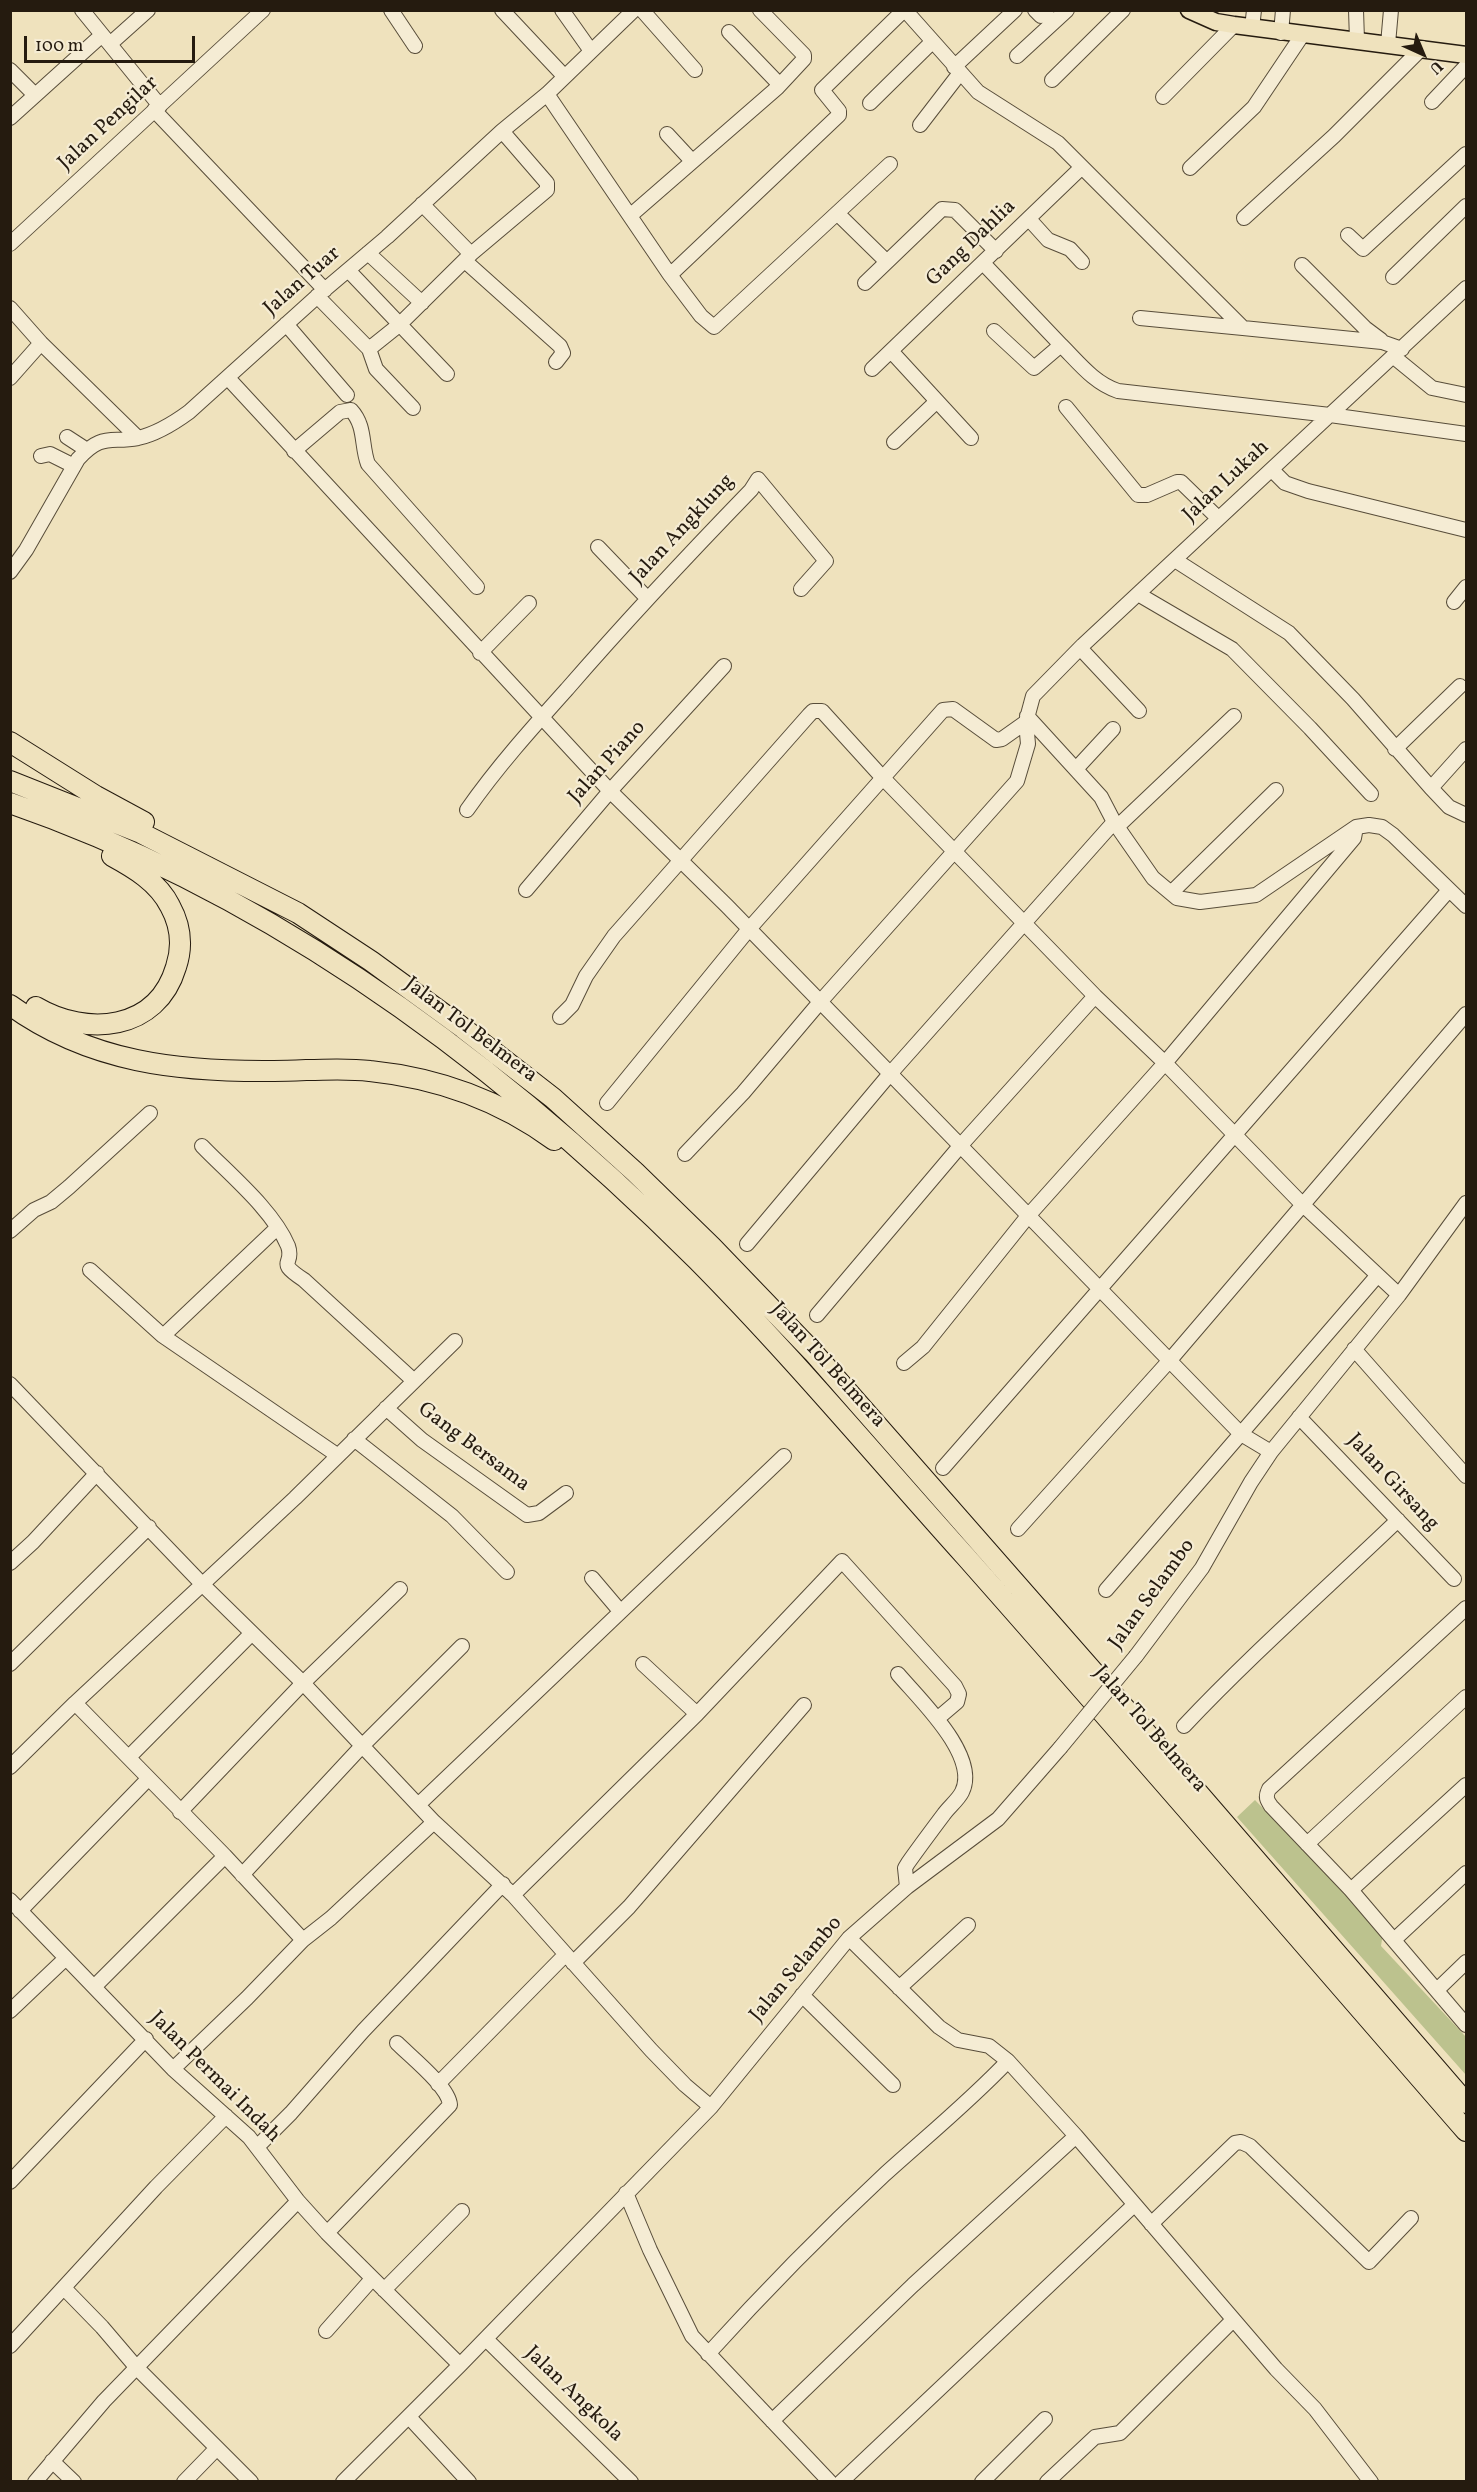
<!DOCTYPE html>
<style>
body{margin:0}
#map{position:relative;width:1477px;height:2492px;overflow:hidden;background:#efe2bd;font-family:Vollkorn,serif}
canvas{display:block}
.frame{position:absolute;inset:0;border:12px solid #251b0f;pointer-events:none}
.north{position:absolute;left:1393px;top:24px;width:60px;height:60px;-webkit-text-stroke:4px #f5ecd4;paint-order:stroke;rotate:136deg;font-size:16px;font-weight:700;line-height:24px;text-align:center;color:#251b0f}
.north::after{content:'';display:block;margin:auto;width:21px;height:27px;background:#251b0f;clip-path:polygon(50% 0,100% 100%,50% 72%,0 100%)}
.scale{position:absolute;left:24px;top:36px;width:171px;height:27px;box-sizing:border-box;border:3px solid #251b0f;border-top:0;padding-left:8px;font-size:18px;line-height:21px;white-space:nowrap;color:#251b0f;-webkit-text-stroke:4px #f5ecd4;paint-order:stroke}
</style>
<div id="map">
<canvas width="1477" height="2492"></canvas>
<div class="frame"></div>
<div class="north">U</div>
<div class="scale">100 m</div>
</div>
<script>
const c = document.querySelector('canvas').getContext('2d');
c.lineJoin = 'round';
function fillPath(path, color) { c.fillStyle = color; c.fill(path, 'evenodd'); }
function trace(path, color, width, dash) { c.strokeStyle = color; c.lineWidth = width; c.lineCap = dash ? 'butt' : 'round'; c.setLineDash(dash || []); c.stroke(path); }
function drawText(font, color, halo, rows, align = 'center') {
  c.font = font + ' Vollkorn,serif'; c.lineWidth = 4.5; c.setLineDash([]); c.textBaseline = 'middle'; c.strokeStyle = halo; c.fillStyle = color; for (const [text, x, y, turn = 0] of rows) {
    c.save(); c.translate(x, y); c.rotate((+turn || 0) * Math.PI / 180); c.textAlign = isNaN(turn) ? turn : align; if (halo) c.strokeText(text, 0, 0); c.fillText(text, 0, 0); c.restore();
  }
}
fillPath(new Path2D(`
 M1255 1800 1383 1933 1381 1946 1466 2037V2075L1237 1817Z`), '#bcc28e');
const minor = new Path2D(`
 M82 10 160 106
 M391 10 415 46
 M502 10 564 76
 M562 10 591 51
 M642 10 695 70
 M905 10 978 92 1058 143 1243 328 1382 342 1402 349
 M1035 10 1041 16 1047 10
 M1356 10 1357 40
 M1252 28 1254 10
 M729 32 779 84
 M1281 33 1283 10
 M110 44 148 10
 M1388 44 1391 10
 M1017 56 1067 10
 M954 67 1015 10
 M10 70 35 95
 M1052 80 1123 10
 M547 94 670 275 701 316 714 327 890 164
 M1163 97 1234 25
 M1432 102 1466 66
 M870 103 932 42
 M154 110 325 290
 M10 118 102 35
 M920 125 960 73
 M667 134 692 161
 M1190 168 1254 107 1303 34
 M422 204 471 254
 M838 214 886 261
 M631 215 777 88 804 59V55L760 10
 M1244 218 1334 136 1422 48
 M1029 219 1048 240 1070 249 1082 262
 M1348 235 1363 249 1466 154
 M10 244 263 10
 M368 253 422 303
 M465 261 560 346 563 353 556 362
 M983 263 1061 345 1034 368 994 331
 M1302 265 1365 328 1381 340
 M348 270 447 374
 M670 275 839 115V111L822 90 904 10
 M1393 277 1466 206
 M865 283 942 209 955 210 996 251
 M317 296 369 349 376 369 413 408
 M10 308 41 343 138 438
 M1140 318 1243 328
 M286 324 347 395
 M1061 345C1079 363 1094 383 1118 391L1330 415 1466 434
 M369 349 399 325 471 254 547 190V183L502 131
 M891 351 971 438
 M1394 357 1432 388 1466 395
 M872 369 1082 167
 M10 378 41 343
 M228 378 610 791 727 906 1241 1434 1271 1452
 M1066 407 1138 495H1147L1177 482H1181L1218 518
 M67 437 87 450
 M894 442 937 401
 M294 451 340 412 351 410C366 426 361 446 368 464L477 587
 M41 456 50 454 74 466
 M1272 470 1285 483 1308 491 1466 530
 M598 547 647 598
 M1175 560 1289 633 1353 699 1431 788 1449 807 1466 815
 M10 572 26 550 78 459C102 433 109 443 138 438 156 434 174 423 189 412L322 292 387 237 502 131 547 94 634 10
 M1138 594 1232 649 1310 728 1371 794
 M1454 602 1466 587
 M1080 648 1139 711
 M480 653 529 603
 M1027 716 1101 797 1114 822 1153 878 1177 898 1200 902 1256 895 1356 827 1369 825 1382 827 1393 835 1466 906
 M1395 749 1460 686
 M1076 769 1113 729
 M1431 788 1466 749
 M467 810C497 767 533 727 568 688 627 620 688 555 751 490L758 479 826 561 801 589
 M1117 827 1234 716
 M526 890 610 791 724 666
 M1171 893 1276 790
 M560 1017 572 1005 586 976 614 936 809 715 813 711H822L882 777 1095 996 1165 1063 1303 1205 1399 1295
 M607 1103 749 929 943 710 953 709 996 740 1002 739 1026 722
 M202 1146C229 1174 273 1210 288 1246 295 1266 274 1260 304 1280L413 1380
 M685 1154 743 1093 820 1002 1017 781 1028 744 1026 722 1033 696 1083 645 1466 288
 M10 1231 34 1210 51 1202 69 1187 150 1113
 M747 1244 889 1075 1114 822
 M90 1270 163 1336 337 1455
 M817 1315 961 1145 1095 996
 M163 1336 277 1228
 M1354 1349 1466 1476
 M904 1363 923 1347 1028 1216 1165 1063 1354 838 1356 827
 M10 1384 203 1585 303 1683 434 1822 513 1895 651 2050 685 2085 711 2107
 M386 1408 422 1440 527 1515 539 1513 566 1493
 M1299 1417 1454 1579
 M354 1439 452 1516 507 1572
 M943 1468 1449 890
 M1018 1529 1170 1360 1466 1014
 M10 1563 33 1542 97 1473
 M592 1578 620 1611
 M1106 1590 1377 1276
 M1466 1608 1269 1789C1265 1797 1267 1800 1271 1806L1351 1890 1466 2025
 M1136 1656 1202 1568 1251 1482 1271 1452 1399 1295 1466 1203
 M10 1664 149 1527
 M643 1664 697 1714
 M898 1674C919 1699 980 1756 962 1792 958 1800 949 1807 944 1814 932 1830 920 1846 908 1863L905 1868 907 1887
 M75 1703 225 1856 303 1940
 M1184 1726C1252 1654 1326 1589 1398 1520
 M129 1757 252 1633
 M10 1767 75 1703 295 1498 455 1341
 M418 1805 784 1456
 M180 1812 303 1683 400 1589
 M1307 1844 1466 1697
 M242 1875 362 1746 462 1646
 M1351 1890 1466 1785
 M513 1895 697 1714 842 1561 955 1686 959 1694 957 1702 937 1719
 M10 1900 173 2069 249 2137 298 2201 327 2233 460 2365
 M20 1911 148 1779
 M849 1938 939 2027 958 2040 989 2046 1008 2061 1076 2136 1276 2369 1315 2409 1371 2482
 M1394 1940 1466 1873
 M573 1963 629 1907 804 1705
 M94 1987 225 1856
 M899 1988 968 1925
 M1437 1990 1466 1962
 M802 1995 893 2085
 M10 2011 66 1958
 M173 2069 247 1998 303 1940 331 1918 434 1822
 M438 2084 565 1955
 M258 2146 291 2113 363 2031 503 1884
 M10 2182 146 2039
 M626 2193 650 2250 692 2336 830 2482
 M1151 2224 1235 2143 1241 2142 1250 2146 1369 2262 1411 2218
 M327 2233 450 2105C449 2087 411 2057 397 2043
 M64 2288 102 2327 137 2368 251 2482
 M384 2290 462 2211
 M326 2331 372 2279
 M486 2339 631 2482
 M10 2346 156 2187 226 2116
 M708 2354C764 2292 823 2232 884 2175 926 2137 969 2102 1008 2061
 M409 2417 469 2482
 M772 2421 913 2285 1076 2136
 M52 2461 74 2482
 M35 2482 104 2401 298 2201
 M184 2482 217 2448
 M343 2482 460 2365 711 2107 849 1938 907 1887 998 1819 1060 1748
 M841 2482 1134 2205
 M982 2482 1045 2419
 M1047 2482 1095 2437 1120 2433 1233 2320`);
const major = new Path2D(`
 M1189 10 1216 22 1234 25 1466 55`);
const highway = new Path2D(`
 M10 742 96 796 144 822
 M10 781 141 833 298 913 371 961 463 1028 553 1098 635 1172 712 1247 813 1352 1091 1669 1466 2103
 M10 803C273 894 502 1065 697 1260 791 1355 877 1458 966 1557 1134 1747 1300 1940 1466 2131
 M10 1005C90 1063 180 1072 274 1071 306 1071 339 1067 370 1071 438 1078 498 1099 554 1140
 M36 1007C87 1037 157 1031 176 967 183 946 181 926 170 906 158 882 134 868 112 856`);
trace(minor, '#584d3a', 16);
trace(major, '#251b0f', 19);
trace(highway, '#251b0f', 22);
trace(minor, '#f5ecd4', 14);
trace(major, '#efe2bd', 16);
trace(highway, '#efe2bd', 20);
const minorBridge = new Path2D(`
 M1060 1748 1136 1656`);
trace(minorBridge, '#584d3a', 16, []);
trace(minorBridge, '#f5ecd4', 14);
drawText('21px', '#251b0f', '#f5ecd4', [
 ["Jalan Pengilar",109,124,-43],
 ["Gang Dahlia",972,244,-44],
 ["Jalan Tuar",303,282,-41],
 ["Jalan Lukah",1227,482,-43],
 ["Jalan Angklung",683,530,-47],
 ["Jalan Piano",608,763,-48],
 ["Jalan Tol Belmera",470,1031,37],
 ["Jalan Tol Belmera",827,1366,48],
 ["Gang Bersama",473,1448,37],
 ["Jalan Girsang",1392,1483,47],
 ["Jalan Selambo",1153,1595,-54],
 ["Jalan Tol Belmera",1149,1730,49],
 ["Jalan Selambo",797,1970,-50],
 ["Jalan Permai Indah",214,2078,45],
 ["Jalan Angkola",573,2395,44]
]);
</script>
